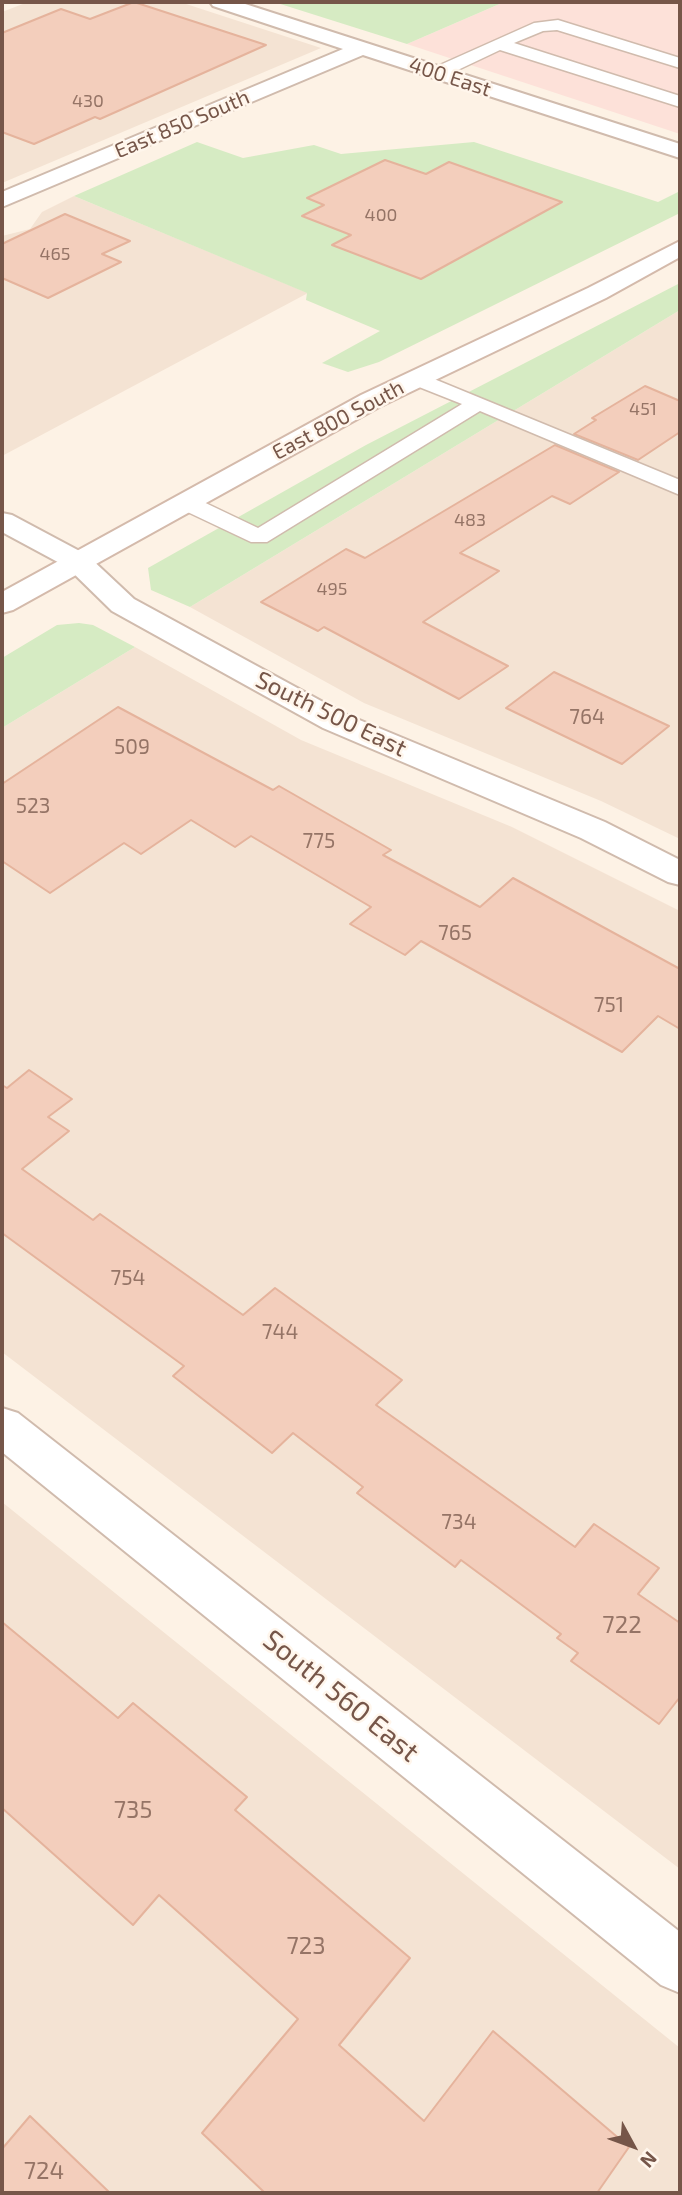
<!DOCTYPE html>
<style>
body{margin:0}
#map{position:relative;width:682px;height:2195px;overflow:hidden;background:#fdf2e5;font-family:"Exo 2",sans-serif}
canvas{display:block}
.frame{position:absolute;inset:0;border:4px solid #765649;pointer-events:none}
.north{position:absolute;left:598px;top:2111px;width:70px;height:70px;-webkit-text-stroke:5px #fff6ec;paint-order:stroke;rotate:131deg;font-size:19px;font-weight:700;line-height:28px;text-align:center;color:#765649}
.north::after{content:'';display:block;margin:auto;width:24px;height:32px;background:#765649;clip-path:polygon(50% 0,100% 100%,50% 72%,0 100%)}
</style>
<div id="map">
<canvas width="682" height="2195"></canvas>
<div class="frame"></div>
<div class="north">N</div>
</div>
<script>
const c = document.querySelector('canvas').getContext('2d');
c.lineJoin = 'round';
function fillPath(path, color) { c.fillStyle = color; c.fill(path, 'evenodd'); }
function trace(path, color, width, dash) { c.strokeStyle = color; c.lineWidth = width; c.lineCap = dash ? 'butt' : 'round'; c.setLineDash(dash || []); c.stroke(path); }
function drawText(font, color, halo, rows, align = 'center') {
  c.font = font + ' "Exo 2",sans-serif'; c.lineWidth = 5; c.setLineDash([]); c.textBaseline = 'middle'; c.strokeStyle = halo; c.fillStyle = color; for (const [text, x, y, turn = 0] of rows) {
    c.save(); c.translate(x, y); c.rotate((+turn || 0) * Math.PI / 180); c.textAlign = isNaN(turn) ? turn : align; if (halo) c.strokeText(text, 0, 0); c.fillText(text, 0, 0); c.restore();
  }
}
fillPath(new Path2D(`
 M28 2H180L321 48 2 183V12Z
 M74 196 308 293 2 456V236L30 229 42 212Z
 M680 310V839L601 801 364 703 190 607Z
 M135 647 301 740 512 827 680 911V1869L2 1352V728Z
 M2 1502 680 2048V2193H2Z`), '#f4e3d3');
fillPath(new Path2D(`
 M504 2H680V134L407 44Z`), '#fde1d9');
fillPath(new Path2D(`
 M274 2H504L407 44Z
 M197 142 243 158 314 145 341 154 474 142 658 202 680 191V213L379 362 348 372 322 363 380 331 306 300 307 293 74 196Z
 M680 283V310L190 607 151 590 148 568 366 445Z
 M79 623 93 625 135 647 2 728V658L57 625Z`), '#d6ebc3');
const building = new Path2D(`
 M134 2 266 45 100 119 95 117 34 144 2 132V33L61 9 90 19Z
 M385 160 426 174 449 162 562 202 421 279 332 245 351 235 302 216 324 205 307 198Z
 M65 214 130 241 102 254 121 262 48 298 2 278V244Z
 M645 386 680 401V432L638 460 574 434 596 420 592 418Z
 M555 445 619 472 570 504 552 496 460 553 499 571 423 622 508 666 459 699 324 627 318 631 261 602 346 549 365 558Z
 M554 672 669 726 622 764 506 708Z
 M118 707 273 790 279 786 391 850 383 855 480 907 513 878 680 969V1029L658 1016 622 1052 421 941 405 955 350 924 371 907 251 836 235 847 191 820 141 854 124 843 50 893 2 861V784Z
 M29 1070 72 1099 48 1117 69 1131 22 1169 93 1220 100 1214 243 1315 275 1288 402 1380 376 1405 575 1547 594 1524 659 1568 638 1594 680 1623V1697L659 1724 571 1661 578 1653 557 1638 561 1634 461 1560 455 1567 357 1493 363 1487 293 1433 272 1453 173 1376 184 1366 2 1233V1085L7 1088Z
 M2 1622 118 1718 133 1703 247 1797 235 1810 410 1958 339 2045 424 2121 493 2031 629 2147 597 2193H265L202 2133 298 2019 159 1895 133 1925 2 1808Z
 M30 2116 110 2193H2V2149Z`);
fillPath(building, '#f3cebc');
trace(building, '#e5b39c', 2);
const lane = new Path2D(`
 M558 20 680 58V68L557 30 543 31 514 43 680 96V107L500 50 443 77H431L429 73 431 69 534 23Z
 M417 372 680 480V495L480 411 267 542H251L177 507 173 502 177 497H193L258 528 462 404 409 383 406 378 409 373Z`);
const street = new Path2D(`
 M210 2H239L680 144V158L363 55 2 207V192L343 49 213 6Z
 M2 513 12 515 87 555 134 599 345 714 605 822 680 860V885L668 882 581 838 323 728 112 611 67 567 2 532Z
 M2 1408 18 1413 680 1932V1993L661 1985 2 1452Z`);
const secondary = new Path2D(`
 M680 241V257L606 298 379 407 13 610 2 613V592L361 395 588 288Z`);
trace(lane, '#d0bbad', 3);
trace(street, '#d0bbad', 4);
trace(secondary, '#d4baab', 4);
fillPath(lane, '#fff');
fillPath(street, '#fff');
fillPath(secondary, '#fff');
drawText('18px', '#957466', null, [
 ["430",88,101],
 ["400",381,215],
 ["465",55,254],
 ["451",643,409],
 ["483",470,520],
 ["495",332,589]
]);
drawText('21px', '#765649', '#fff6ec', [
 ["400 East",450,77,18],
 ["East 850 South",182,124,-23],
 ["East 800 South",338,420,-28]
]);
drawText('21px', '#957466', null, [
 ["764",587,717],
 ["509",132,747],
 ["523",33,806],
 ["775",319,841],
 ["765",455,933],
 ["751",609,1005],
 ["754",128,1278],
 ["744",280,1332],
 ["734",459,1522]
]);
drawText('24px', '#765649', '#fff6ec', [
 ["South 500 East",331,714,26]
]);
drawText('24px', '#957466', null, [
 ["722",622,1625],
 ["735",133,1810],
 ["723",306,1946],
 ["724",44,2171]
]);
drawText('28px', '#765649', '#fff6ec', [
 ["South 560 East",341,1696,39]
]);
</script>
